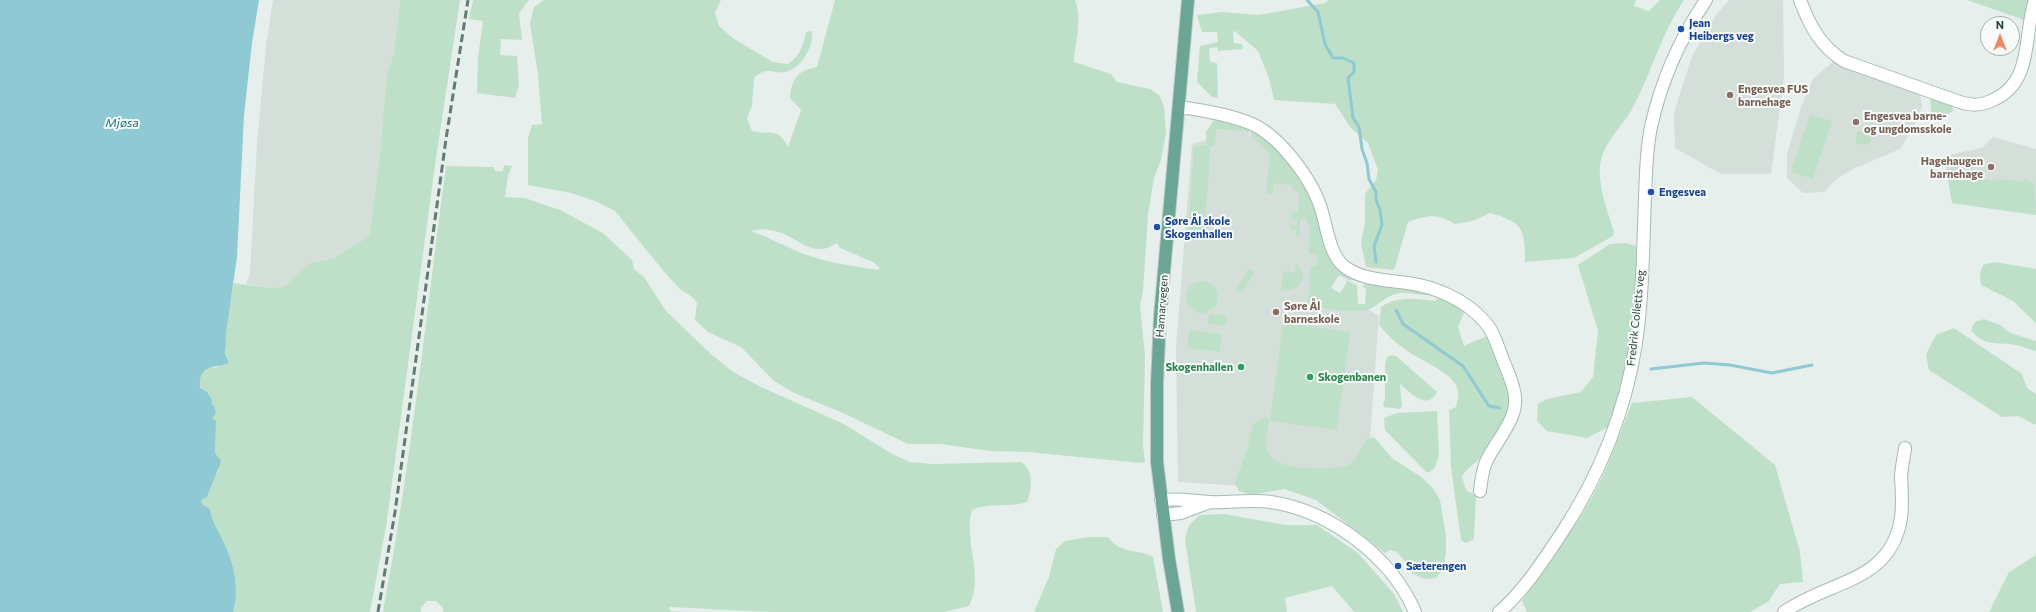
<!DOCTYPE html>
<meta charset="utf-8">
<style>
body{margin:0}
#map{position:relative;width:2036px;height:612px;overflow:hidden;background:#e6efeb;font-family:Commissioner,sans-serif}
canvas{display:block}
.north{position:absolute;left:1980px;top:16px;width:40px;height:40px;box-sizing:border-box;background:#f7fbf9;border:1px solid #a3b1ad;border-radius:50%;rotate:0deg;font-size:11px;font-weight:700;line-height:16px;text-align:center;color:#24423a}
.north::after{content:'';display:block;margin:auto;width:14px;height:18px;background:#f4845f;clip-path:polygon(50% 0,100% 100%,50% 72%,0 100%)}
</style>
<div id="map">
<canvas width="2036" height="612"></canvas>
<div class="north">N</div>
</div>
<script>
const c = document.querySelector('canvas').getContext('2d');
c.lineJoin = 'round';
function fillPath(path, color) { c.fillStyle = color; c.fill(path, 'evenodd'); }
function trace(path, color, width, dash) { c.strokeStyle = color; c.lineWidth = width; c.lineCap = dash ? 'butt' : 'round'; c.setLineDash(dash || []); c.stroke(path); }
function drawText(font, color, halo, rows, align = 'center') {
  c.font = font + ' Commissioner,sans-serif'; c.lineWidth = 4; c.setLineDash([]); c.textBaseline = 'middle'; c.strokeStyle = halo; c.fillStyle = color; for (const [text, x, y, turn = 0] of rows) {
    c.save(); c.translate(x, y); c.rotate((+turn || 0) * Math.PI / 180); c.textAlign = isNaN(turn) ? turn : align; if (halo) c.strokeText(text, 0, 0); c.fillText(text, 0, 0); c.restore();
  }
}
fillPath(new Path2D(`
 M273 0H400L394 54 387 73 379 163 369 236 335 258 310 263 285 286 270 288 246 284 250 273 257 143 266 46Z
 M1729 0H1783L1784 77 1771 174H1721L1675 148 1674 113 1692 56 1716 15Z
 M1834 61 1918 93 1921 98 1922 107 1913 128 1900 149 1853 169 1838 178 1824 192 1803 193 1787 178V154L1801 107 1813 79Z
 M1216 129 1249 132 1251 137 1271 155 1299 196 1321 253 1324 301 1365 308 1379 316 1370 438 1348 489 1243 486 1178 482 1176 348 1192 144 1207 140Z
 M1993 137 2036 149V215L1952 203 1944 156 1982 148Z`), '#d4dfda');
fillPath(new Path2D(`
 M400 0H460L435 165 386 527 370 612H233C240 590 234 563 224 543 219 531 212 523 210 509L202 504 201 499 219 470 215 453 216 421 212 418 211 403 200 388V378L202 372 207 369 218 367 228 358C219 344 231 300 234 283L270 288 285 286 310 263 335 258 369 236 379 163 387 73 394 54Z
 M473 0H529L519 13 522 40 501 39 500 55 517 56 519 85 515 98 477 93 478 58 483 21 469 19Z
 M544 0H721L715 12 719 26 734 39 773 62 788 64C800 56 803 46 806 32L812 31C814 44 803 66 789 71 775 76 768 64 754 78L752 106 747 118 752 131C771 136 777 126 788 147L801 110 790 98C792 78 797 71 817 67L835 0H1075C1083 19 1075 42 1074 62L1111 74 1117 82 1150 89 1159 95 1164 106 1166 132 1161 160 1154 178 1148 214 1143 291 1140 305 1145 355 1143 445 1145 462 1141 463 1028 452 990 451 940 444H908L843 413 794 393 774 381 741 347 708 332 695 320 697 303 692 297 680 289 665 273 615 211 595 201 571 193 528 185V138L532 125 542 124 538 74 530 24 534 7ZM763 229C769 230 776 231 782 233 803 242 814 258 837 243L840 248 873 262 880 268 878 270C854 266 829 263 807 255 787 248 770 237 750 231Z
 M1329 0H1636L1634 6 1649 11 1660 0H1684C1661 34 1651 75 1631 111 1620 129 1603 143 1600 166 1598 187 1608 212 1614 232L1613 236 1574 258 1525 262C1525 228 1523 223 1490 213L1472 221 1455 224C1437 213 1428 215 1408 222L1394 270 1366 267 1361 243 1365 223V194L1376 180 1378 170 1368 143 1351 128 1335 104 1274 100 1269 78 1258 51 1235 31 1233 32 1234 43 1242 44 1243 49 1218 51 1217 47 1209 48 1210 62 1217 63 1218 98 1212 97 1197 82 1200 46 1218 42 1217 32H1202L1197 15 1222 12 1259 15 1325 3Z
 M1967 0H2032L2027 21Z
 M1930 98 1952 104 1953 111 1936 121 1932 120Z
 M1810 114 1832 121 1813 179 1791 172Z
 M1214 120 1230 122 1250 129 1249 132 1216 129 1215 144 1209 148 1210 158 1204 233 1188 232 1194 147 1207 145 1206 132Z
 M1251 129 1273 146 1303 180 1343 272 1352 280 1351 281 1339 275 1331 288 1340 293 1347 282 1345 280 1357 285 1358 304H1365L1366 289 1362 286 1370 282 1431 293 1430 295C1420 296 1410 292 1399 293 1389 295 1381 302 1372 308 1359 315 1321 309 1308 303L1310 272 1312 266 1317 265 1318 254H1309V228L1306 218 1300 220V237L1296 236V230L1290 229V225L1297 226V220L1291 219 1292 212H1298L1299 196 1291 185 1274 183 1272 194H1266L1270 154 1251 137Z
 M1857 131 1868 132 1872 136 1871 142 1867 145 1856 144Z
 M1962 162 1978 178 1997 181V179L2021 181 2026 179 2035 184 2036 215 1952 203 1948 179 1950 174 1951 164Z
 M504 165 512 166 508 176 505 197 525 198 560 210 603 233 632 260 634 269 644 277 666 311 711 354 733 372 761 387 844 424 892 454 910 462 933 464 1021 462C1034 469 1032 490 1027 502 1010 508 989 502 972 510 963 541 985 577 969 606L944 612H771L670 607V611L686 612H443V608L436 601H427L421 608V612H383C411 464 426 315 446 166L494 167 495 171H503Z
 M1626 243 1636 246C1636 307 1630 369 1608 427L1587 438 1547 431 1537 421 1538 404 1547 399 1581 392 1593 377 1598 331 1578 265 1610 244Z
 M1995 262 2036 269V323L2013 301 1981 285 1980 274 1983 265Z
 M1296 263C1311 279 1299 292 1281 290L1283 271 1295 273Z
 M1249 269 1255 272 1241 293 1236 290Z
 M1186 297a16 16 0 1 1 32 0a16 16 0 1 1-32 0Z
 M1440 297 1451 302 1464 313 1458 327 1464 346 1487 336C1495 354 1506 373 1510 392 1514 413 1495 440 1483 455 1476 464 1467 467 1462 477L1466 490 1476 496 1474 539 1466 543 1461 540 1451 467 1449 410 1456 407C1457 402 1459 396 1458 391 1456 373 1420 361 1406 350 1396 343 1387 335 1379 325L1381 307C1399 295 1415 299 1435 301Z
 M1209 314 1227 315 1226 326 1208 324Z
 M1984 319 2002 326 2010 333 2036 341V351C2027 349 2017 344 2008 344 1993 343 1981 344 1971 330L1975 322Z
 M1283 323 1350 332 1337 430 1270 421Z
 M1954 328 2022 374 2027 388 2036 394V425L2018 416 2002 417 1929 370 1926 354 1936 335Z
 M1189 330 1222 334 1220 352 1187 348Z
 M1390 355 1396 356 1435 390 1437 392C1427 412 1410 392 1400 384L1402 406 1400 409 1384 407 1383 405 1385 399V363L1387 357Z
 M1692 397 1775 465 1800 552 1803 582 1780 584 1768 602 1750 612H1527L1522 601C1544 566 1571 535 1591 499 1608 469 1619 435 1632 403Z
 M1437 411 1439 456 1434 469 1427 473 1385 430 1384 418 1397 413Z
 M1265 416 1269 418C1269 427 1264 440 1267 448 1268 452 1270 457 1273 459 1285 470 1334 471 1348 465 1362 459 1358 439 1374 437L1393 459 1420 476 1432 487 1440 500 1446 536V553L1443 569 1436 578 1424 579 1412 573 1413 564H1407L1397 552 1390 550 1385 553 1316 500 1284 489 1251 495 1239 491 1235 483 1248 447 1252 426 1254 423Z
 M1224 514 1286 525H1317L1358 553 1394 594 1403 612H1354L1332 586 1285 598 1287 612H1196L1185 539 1189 525 1200 515Z
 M1088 537H1108C1121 555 1136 548 1153 557L1163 612H1034L1049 577 1056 549 1065 541Z
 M2036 555V612H1989L2009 572Z`), '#bfe0c8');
fillPath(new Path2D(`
 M0 0H259L252 43 244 115 237 257 226 333 225 353 229 363C213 369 198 364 200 388L207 392 212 400 211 403 214 406 216 414 212 418 216 421 215 453 221 461C218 473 211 484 207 497L201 500 202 504 210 509C212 523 219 531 224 543 234 563 240 590 233 612H0Z`), '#8ec9d4');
trace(new Path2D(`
 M1307 0 1318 12 1325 44 1333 58H1343L1354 63V72L1348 78 1353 118 1359 127 1362 149 1367 163 1369 179 1376 192V200L1380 210 1382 225 1374 246 1376 262
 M1396 310 1403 324 1463 366 1489 406 1500 408
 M1651 369 1704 363 1730 365 1772 373 1812 365`), '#8ec9d4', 3);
const minor = new Path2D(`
 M1800 0C1810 26 1820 46 1844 61L1957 101C1971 106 1980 106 1993 100 2034 82 2023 35 2035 0
 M1179 107C1202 110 1231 115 1252 124 1281 137 1314 182 1322 212 1327 229 1330 256 1345 267 1362 280 1387 280 1408 283 1436 287 1466 300 1485 322 1494 332 1498 347 1503 360 1507 370 1512 380 1514 391 1521 417 1496 440 1486 462 1482 472 1481 481 1480 491
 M1784 612C1829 580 1891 583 1901 518 1903 504 1902 492 1901 478 1901 468 1904 458 1905 448`);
const tertiary = new Path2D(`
 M1499 612C1524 591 1543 561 1561 534 1600 475 1625 414 1636 343 1643 295 1643 246 1645 197 1646 174 1646 150 1651 127 1661 81 1679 40 1706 0`);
const secondary = new Path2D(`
 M1161 500C1178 498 1193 501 1210 502 1230 503 1250 499 1271 502 1330 511 1391 556 1415 612
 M1163 515 1181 513 1210 502`);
const primary = new Path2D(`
 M1178 612 1169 559 1157 462V384L1160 317 1188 0`);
trace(minor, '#a8b8b2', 14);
trace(tertiary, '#a8b8b2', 14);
trace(secondary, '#a4bbb3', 14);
trace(primary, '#c2cac8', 14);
trace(minor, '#fff', 12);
trace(tertiary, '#fff', 12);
trace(secondary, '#fff', 12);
trace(primary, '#6aa596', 12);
trace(new Path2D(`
 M378 612 395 512 446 139 468 0`), '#5f7d75', 3, [8, 4]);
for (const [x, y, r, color] of [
 [1681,29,4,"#1a4fb4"],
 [1730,95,4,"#8d6e63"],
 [1856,122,4,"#8d6e63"],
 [1991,167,4,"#8d6e63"],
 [1651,192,4,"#1a4fb4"],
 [1157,227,4,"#1a4fb4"],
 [1276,312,4,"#8d6e63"],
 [1241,367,4,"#2e9e5b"],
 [1310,377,4,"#2e9e5b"],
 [1398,566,4,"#1a4fb4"]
]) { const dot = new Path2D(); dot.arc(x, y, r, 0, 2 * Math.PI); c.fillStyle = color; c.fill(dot); trace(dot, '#f7fbf9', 1.5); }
drawText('bold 11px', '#164399', '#f7fbf9', [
 ["Jean",1689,23],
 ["Heibergs veg",1689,36],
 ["Engesvea",1659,192],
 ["Søre Ål skole",1165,221],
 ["Skogenhallen",1165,234],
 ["Sæterengen",1406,566]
], 'left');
drawText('bold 11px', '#785e54', '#f7fbf9', [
 ["Engesvea FUS",1738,89],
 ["barnehage",1738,102],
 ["Engesvea barne-",1864,116],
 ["og ungdomsskole",1864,129],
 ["Hagehaugen",1983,161,"right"],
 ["barnehage",1983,174,"right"],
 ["Søre Ål",1284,306],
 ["barneskole",1284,319]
], 'left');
drawText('11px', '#24423a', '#f7fbf9', [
 ["Hamarvegen",1162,306,-86],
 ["Fredrik Colletts veg",1636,318,-84]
]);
drawText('bold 11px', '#27864d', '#f7fbf9', [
 ["Skogenhallen",1233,367],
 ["Skogenbanen",1318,377,"left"]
], 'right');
drawText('italic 12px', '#1c6f80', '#f7fbf9', [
 ["Mjøsa",122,123]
]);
</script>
